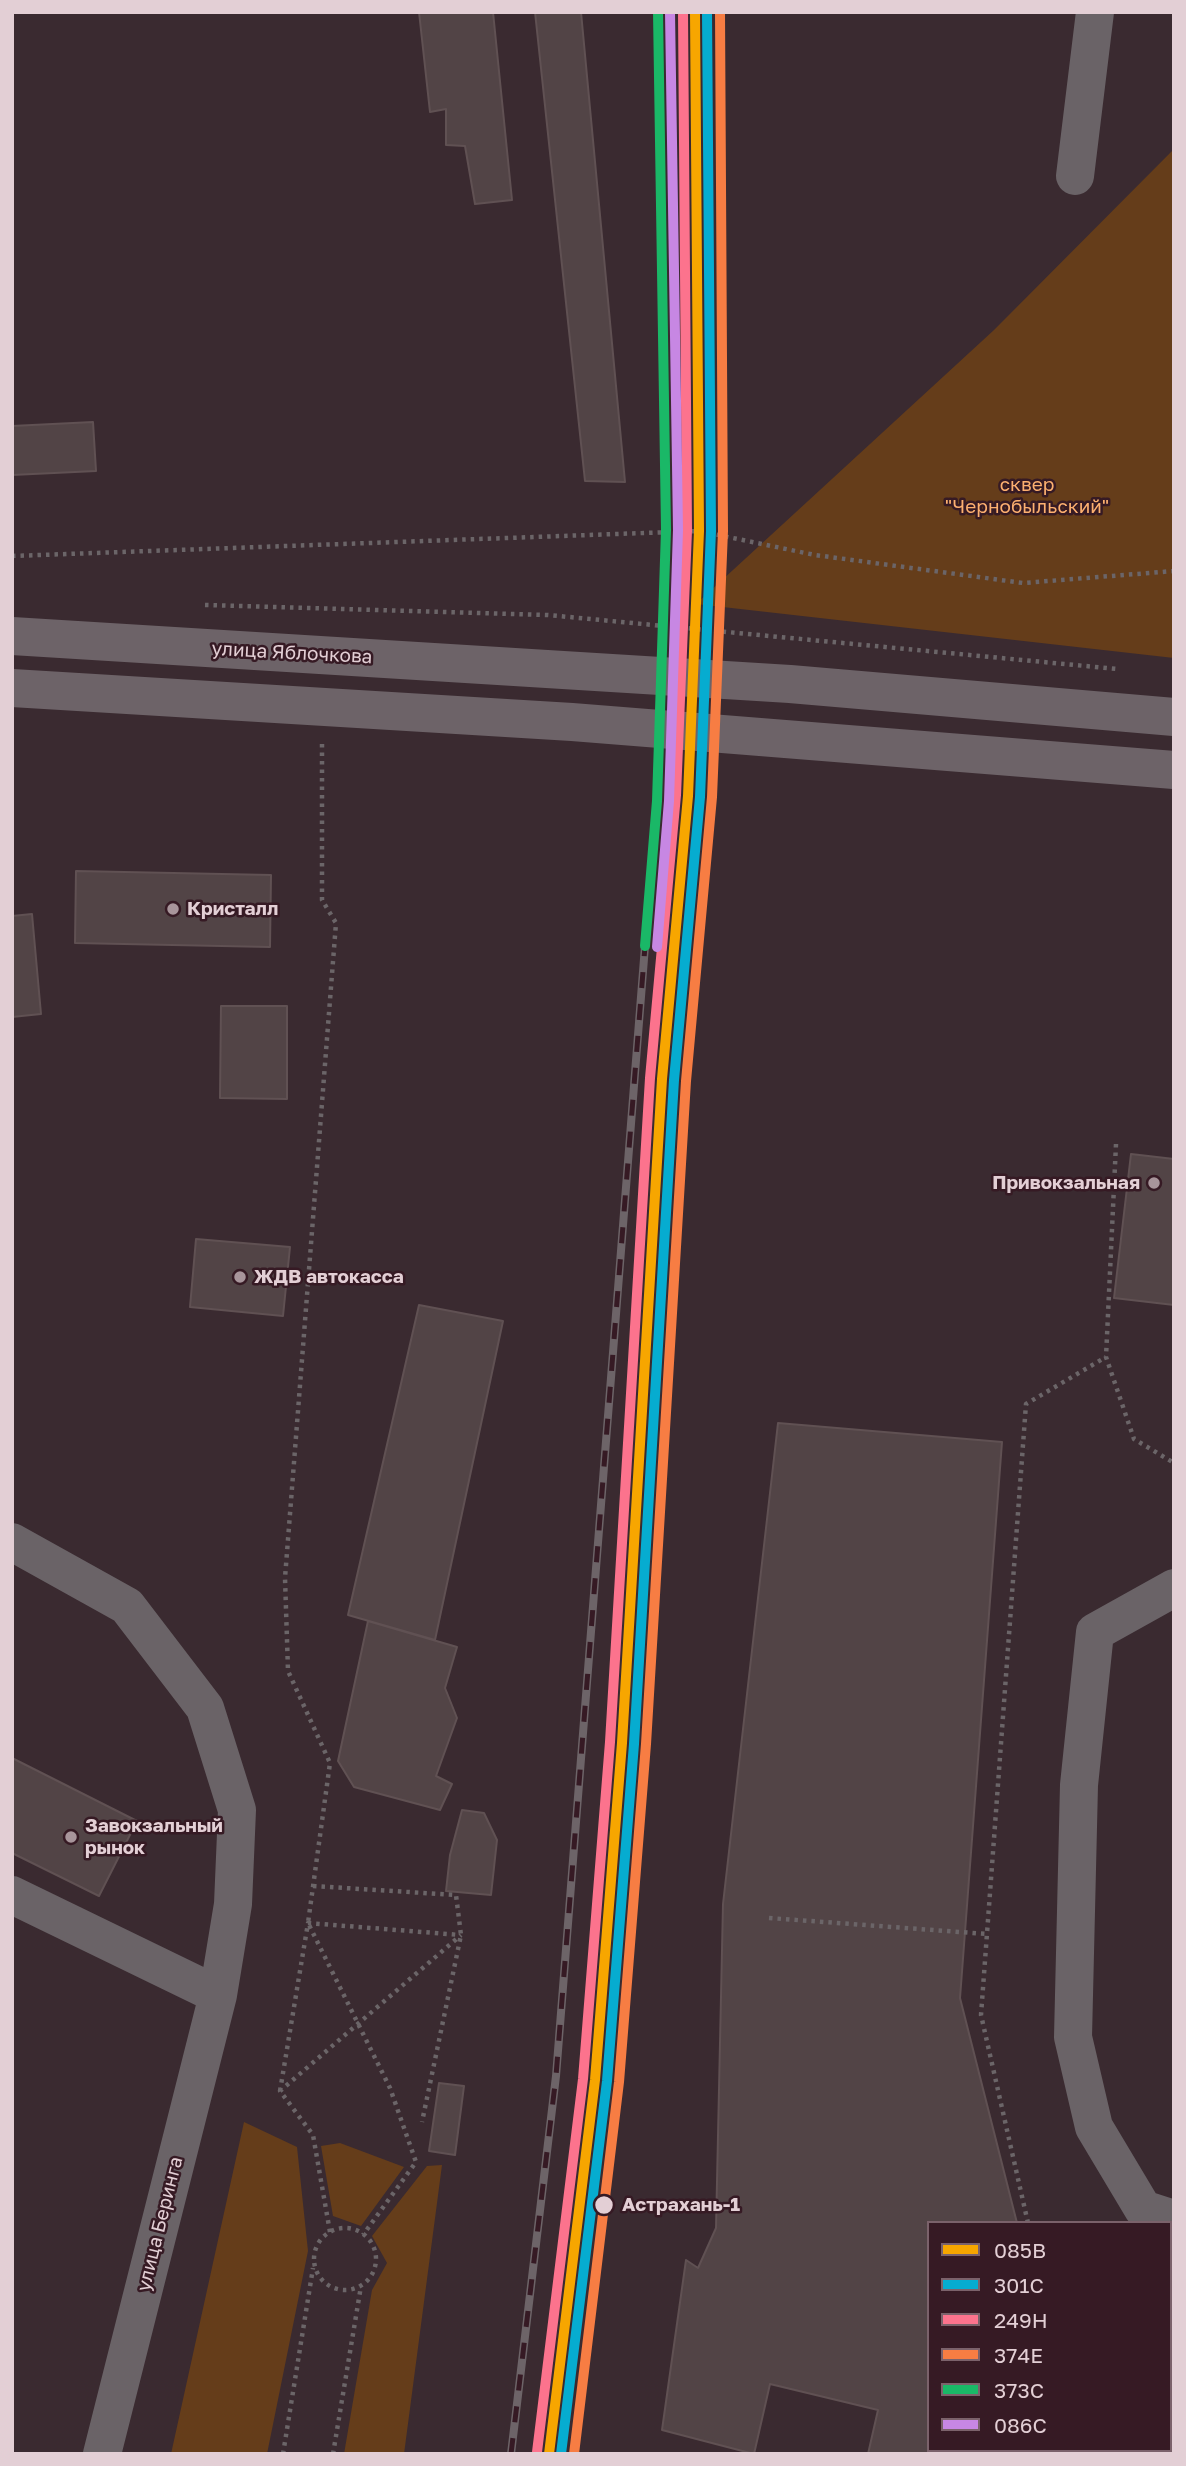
<!DOCTYPE html>
<meta charset="utf-8">
<style>
body{margin:0}
#map{position:relative;width:1186px;height:2466px;overflow:hidden;background:#3a2a30;font-family:"Golos Text",sans-serif}
canvas{display:block}
.frame{position:absolute;inset:0;border:14px solid #e3cfd5;pointer-events:none}
.legend{position:absolute;left:927px;top:2221px;width:245px;height:231px;box-sizing:border-box;background:#361a24;border:2px solid #7b626b;margin:0;padding:9px 12px;list-style:none;font-size:21px;color:#e3cfd5}
.legend li{display:flex;align-items:center;gap:14px;height:35px}
.legend b{width:35px;border:2px solid #7b626b}
</style>
<div id="map">
<canvas width="1186" height="2466"></canvas>
<div class="frame"></div>
<ul class="legend">
<li><b style="height:9px;background:#f7a600"></b>085В</li>
<li><b style="height:9px;background:#06acd0"></b>301С</li>
<li><b style="height:9px;background:#fc738d"></b>249Н</li>
<li><b style="height:9px;background:#f77d43"></b>374Е</li>
<li><b style="height:9px;background:#1ab867"></b>373C</li>
<li><b style="height:9px;background:#c787e3"></b>086С</li>
</ul>
</div>
<script>
const c = document.querySelector('canvas').getContext('2d');
c.lineJoin = 'round';
function fillPath(path, color) { c.fillStyle = color; c.fill(path, 'evenodd'); }
function trace(path, color, width, dash) { c.strokeStyle = color; c.lineWidth = width; c.lineCap = dash ? 'butt' : 'round'; c.setLineDash(dash || []); c.stroke(path); }
function drawText(font, color, halo, rows, align = 'center') {
  c.font = font + ' "Golos Text",sans-serif'; c.lineWidth = 5; c.setLineDash([]); c.textBaseline = 'middle'; c.strokeStyle = halo; c.fillStyle = color; for (const [text, x, y, turn = 0] of rows) {
    c.save(); c.translate(x, y); c.rotate((+turn || 0) * Math.PI / 180); c.textAlign = isNaN(turn) ? turn : align; if (halo) c.strokeText(text, 0, 0); c.fillText(text, 0, 0); c.restore();
  }
}
fillPath(new Path2D(`
 M1174 149V658L696 604 994 330Z
 M244 2122 297 2147 308 2251 267 2454H171Z
 M340 2143 404 2167 361 2226 333 2216 321 2146Z
 M442 2165 404 2454H344L372 2290 387 2263 372 2236 427 2166Z`), '#653d1a');
const building = new Path2D(`
 M419 12H493L512 200 475 204 465 146 446 145V109L430 112Z
 M535 12H581L625 482 585 481Z
 M93 422 96 471 12 475V426Z
 M76 871 271 875 270 947 75 943Z
 M32 914 41 1014 12 1017V916Z
 M221 1006H287V1099L220 1098Z
 M1131 1154 1174 1159V1305L1114 1298Z
 M196 1239 290 1247 283 1316 190 1307Z
 M419 1305 503 1321 435 1640 348 1615Z
 M778 1423 1002 1442 960 1998 1017 2223H929L931 2454H868L878 2410 770 2384 754 2454 662 2430 686 2260 698 2268 716 2228 723 1904Z
 M368 1621 457 1647 445 1688 457 1718 436 1776 452 1784 440 1810 354 1787 338 1761Z
 M12 1758 137 1821 99 1896 12 1853Z
 M462 1810 484 1813 497 1840 491 1895 446 1891 450 1855Z
 M439 2083 464 2086 455 2155 429 2151Z`);
fillPath(building, '#524446');
trace(building, '#605153', 2);
trace(new Path2D(`
 M12 556 699 531 815 555 1023 583 1174 571
 M205 605 548 615 1117 669
 M322 744V900L336 923 285 1578 288 1671 330 1763 308 1923 390 2088 416 2162 363 2235
 M1116 1144 1106 1357 1134 1439 1174 1463
 M313 1886 456 1895 461 1935 422 2122
 M769 1918 987 1934
 M280 2091 308 1923 460 1935
 M1028 2223 981 2015 1026 1404 1106 1357
 M314 2259a31 31 0 1 1 62 0a31 31 0 1 1-62 0Z
 M330 2232 313 2135 280 2091 461 1935
 M283 2454 313 2268
 M333 2454 361 2286
 M1014 2454V2450`), '#6b6568', 4.5, [3.5, 5]);
trace(new Path2D(`
 M1075 176 1095 12
 M12 1542 127 1606 205 1708 237 1810 233 1904 218 1995 102 2454
 M1174 1588 1095 1632 1079 1785 1073 2037 1094 2127 1143 2209 1174 2219
 M12 1895 218 1995
 M1170 2317 1174 2302
 M1120 2454 1121 2450`), '#6a6367', 38);
trace(new Path2D(`
 M12 636 790 684 1174 717
 M12 688 572 722 1174 770`), '#6d6368', 38);
const rail = new Path2D(`
 M511 2454 556 2076 645 946`);
trace(rail, '#6d6468', 8);
trace(rail, '#361a24', 5, [16]);
trace(new Path2D(`
 M549 2454 595 2080 622 1743 662 1079 688 796 699 531 695 12`), '#f7a600', 10);
trace(new Path2D(`
 M561 2454 607 2081 634 1744 674 1080 700 797 711 531 707 12`), '#06acd0', 10);
trace(new Path2D(`
 M537 2452 583 2079 610 1742 650 1078 676 795 687 531 683 12`), '#fc738d', 10);
trace(new Path2D(`
 M574 2454 619 2082 646 1744 686 1081 712 797 723 531 720 12`), '#f77d43', 10);
trace(new Path2D(`
 M645 946 657 801 666 530 658 12`), '#1ab867', 10);
trace(new Path2D(`
 M657 947 669 801 678 530 670 12`), '#c787e3', 10);
for (const [x, y, r, color] of [
 [173,909,7,"#a8959b"],
 [1154,1183,7,"#a8959b"],
 [240,1277,7,"#a8959b"],
 [71,1837,7,"#a8959b"],
 [604,2205,10,"#e3cfd5"]
]) { const dot = new Path2D(); dot.arc(x, y, r, 0, 2 * Math.PI); c.fillStyle = color; c.fill(dot); trace(dot, '#361a24', 2.5); }
drawText('19px', '#fdb070', '#361a24', [
 ["сквер",1027,485],
 ["\"Чернобыльский\"",1027,507]
]);
drawText('19px', '#e3cfd5', '#361a24', [
 ["улица Яблочкова",292,653,3],
 ["улица Беринга",160,2224,-76]
]);
drawText('bold 19px', '#e3cfd5', '#361a24', [
 ["Кристалл",187,909],
 ["Привокзальная",1140,1183,"right"],
 ["ЖДВ автокасса",254,1277],
 ["Завокзальный",85,1826],
 ["рынок",85,1848]
], 'left');
drawText('bold 19px', '#e3cfd5', '#361a24', [
 ["Астрахань-1",622,2205]
], 'left');
</script>
